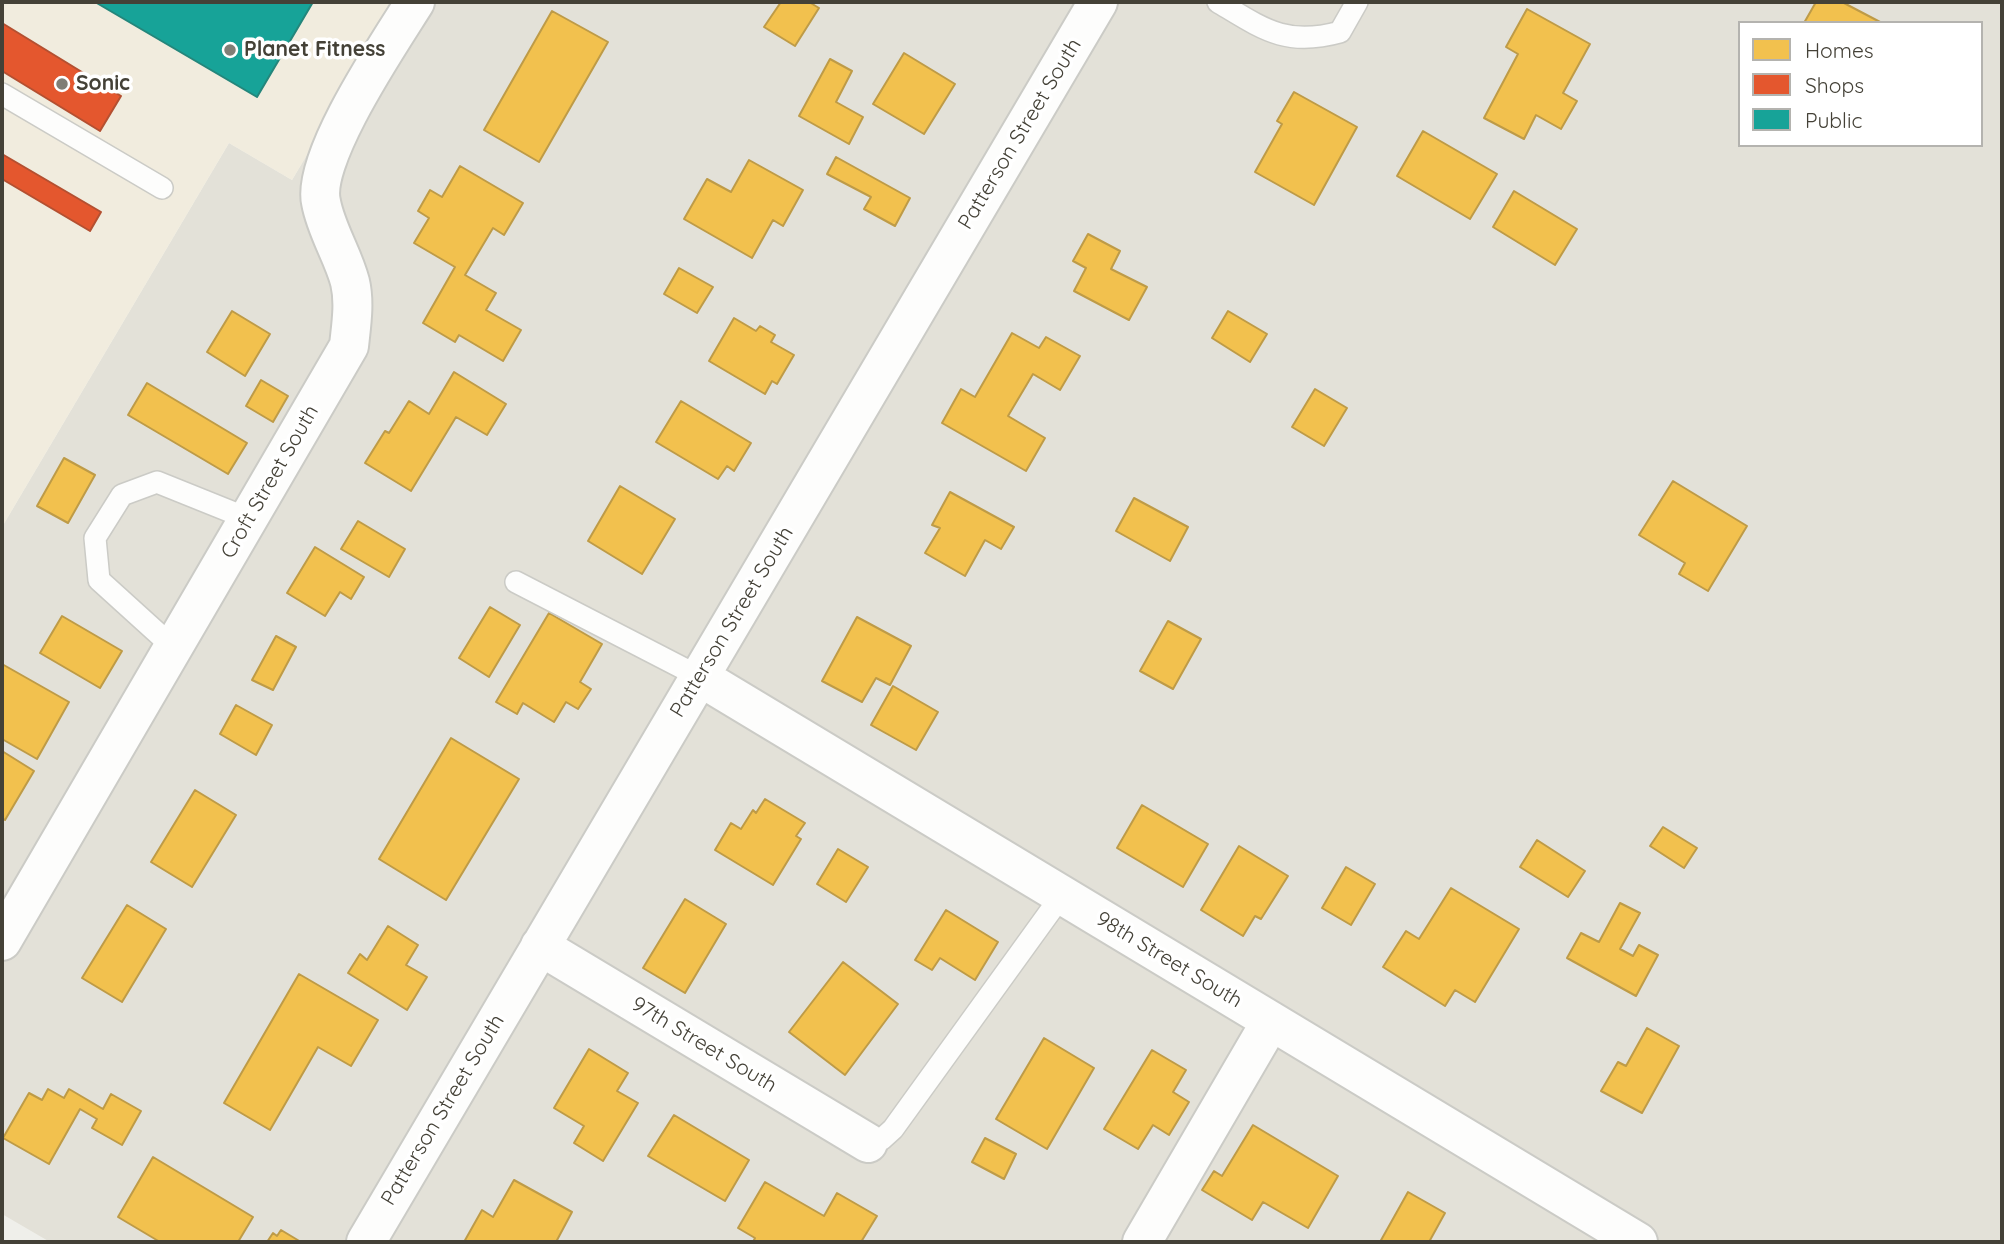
<!DOCTYPE html>
<style>
body{margin:0}
#map{position:relative;width:2004px;height:1244px;overflow:hidden;background:#efefea;font-family:Quicksand,sans-serif}
canvas{display:block}
.frame{position:absolute;inset:0;border:4px solid #444137;pointer-events:none}
.legend{position:absolute;left:1738px;top:21px;width:245px;height:126px;box-sizing:border-box;background:#fff;border:2px solid #b4b3af;margin:0;padding:9px 12px;list-style:none;font-size:21px;color:#444137}
.legend li{display:flex;align-items:center;gap:14px;height:35px}
.legend b{width:35px;border:2px solid #b4b3af}
</style>
<div id="map">
<canvas width="2004" height="1244"></canvas>
<div class="frame"></div>
<ul class="legend">
<li><b style="height:19px;background:#f2c14e"></b>Homes</li>
<li><b style="height:19px;background:#e4572e"></b>Shops</li>
<li><b style="height:19px;background:#17a398"></b>Public</li>
</ul>
</div>
<script>
const c = document.querySelector('canvas').getContext('2d');
c.lineJoin = 'round';
function fillPath(path, color) { c.fillStyle = color; c.fill(path, 'evenodd'); }
function trace(path, color, width, dash) { c.strokeStyle = color; c.lineWidth = width; c.lineCap = dash ? 'butt' : 'round'; c.setLineDash(dash || []); c.stroke(path); }
function drawText(font, color, halo, rows, align = 'center') {
  c.font = font + ' Quicksand,sans-serif'; c.lineWidth = 7; c.setLineDash([]); c.textBaseline = 'middle'; c.strokeStyle = halo; c.fillStyle = color; for (const [text, x, y, turn = 0] of rows) {
    c.save(); c.translate(x, y); c.rotate((+turn || 0) * Math.PI / 180); c.textAlign = isNaN(turn) ? turn : align; if (halo) c.strokeText(text, 0, 0); c.fillText(text, 0, 0); c.restore();
  }
}
fillPath(new Path2D(`
 M398 2H2002V1242H50L2 1214V527L229 143 292 180ZM1740 23H1981V145H1740Z`), '#e3e1d8');
fillPath(new Path2D(`
 M2 2H398L292 180 229 143 2 527Z`), '#f1ecde');
const homes = new Path2D(`
 M781 2H809L819 8 795 46 764 27Z
 M1816 2H1842L1882 23H1804Z
 M1527 9 1590 44 1563 93 1577 101 1561 129 1536 115 1524 139 1484 118 1518 54 1506 47Z
 M552 11 608 42 539 162 484 130Z
 M904 53 955 84 924 134 873 104Z
 M830 59 852 71 836 102 863 117 849 144 799 116Z
 M1294 92 1357 127 1314 205 1255 172 1282 124 1277 121Z
 M1423 131 1497 174 1470 219 1397 176Z
 M836 157 910 198 895 226 864 209 871 197 827 174Z
 M749 160 803 190 783 226 773 220 752 258 684 219 707 179 731 192Z
 M460 166 523 203 504 235 493 228 465 275 496 293 486 310 521 330 503 361 459 335 455 342 423 323 455 267 414 243 429 218 418 211 430 190 442 197Z
 M1514 191 1577 229 1555 265 1493 227Z
 M1088 234 1120 251 1111 269 1147 287 1129 320 1074 291 1086 268 1073 261Z
 M679 268 713 287 697 313 664 294Z
 M232 311 270 334 245 376 207 352Z
 M1228 311 1267 334 1250 362 1212 338Z
 M734 318 756 331 760 326 775 335 771 342 794 355 777 384 772 381 765 394 709 361Z
 M1012 333 1039 348 1046 337 1080 356 1060 390 1033 374 1008 416 1045 438 1026 471 942 423 961 389 975 397Z
 M454 372 506 404 487 435 456 417 411 491 365 463 385 431 389 433 409 401 429 414Z
 M261 380 288 396 273 422 246 406Z
 M147 383 247 443 228 474 128 415Z
 M1315 389 1347 408 1324 446 1292 427Z
 M681 401 751 443 734 471 727 466 718 479 656 442Z
 M64 458 95 475 68 523 37 506Z
 M1673 481 1747 526 1708 591 1679 574 1685 563 1639 535Z
 M620 486 675 519 642 574 588 541Z
 M950 492 1014 527 1001 549 985 540 965 576 925 553 940 528 932 525Z
 M1134 498 1188 527 1170 561 1116 531Z
 M358 521 405 549 389 577 341 549Z
 M315 547 364 577 351 599 340 592 325 616 287 593Z
 M490 607 520 625 489 677 459 658Z
 M549 613 602 644 580 682 591 689 578 709 566 702 554 722 523 703 517 714 496 702Z
 M62 616 122 651 100 688 40 653Z
 M857 617 911 646 890 685 876 678 862 702 822 681Z
 M1168 621 1201 639 1173 689 1140 671Z
 M276 636 296 647 273 690 252 680Z
 M2 664 69 702 37 759 2 739Z
 M893 686 938 712 916 750 871 725Z
 M236 705 272 725 256 755 220 734Z
 M451 738 519 779 446 900 379 859Z
 M2 751 34 771 5 820 2 818Z
 M195 790 236 815 192 887 151 862Z
 M765 799 805 823 796 836 801 839 773 885 715 850 731 823 741 829 753 810 756 813Z
 M1142 805 1208 844 1183 887 1117 848Z
 M1663 827 1697 848 1684 868 1650 846Z
 M1537 840 1585 871 1568 897 1520 867Z
 M1239 846 1288 876 1261 919 1255 916 1243 936 1201 910Z
 M838 849 868 867 846 902 817 884Z
 M1346 867 1375 884 1351 925 1322 908Z
 M1451 888 1519 929 1475 1002 1455 990 1445 1006 1383 967 1406 931 1419 939Z
 M685 899 726 924 685 993 643 968Z
 M1620 903 1640 913 1620 949 1633 956 1639 945 1658 955 1636 996 1567 958 1581 933 1599 942Z
 M127 905 166 929 122 1002 82 978Z
 M946 910 998 942 975 980 940 958 932 970 915 960Z
 M388 926 418 945 406 965 427 977 407 1010 348 973 360 954 367 960Z
 M843 962 898 1004 845 1075 789 1032Z
 M299 974 378 1020 351 1066 318 1047 270 1130 224 1103Z
 M1647 1028 1679 1046 1642 1113 1601 1091 1618 1062 1626 1066Z
 M1044 1038 1094 1068 1047 1149 996 1119Z
 M589 1049 628 1073 617 1091 638 1103 603 1161 574 1143 584 1126 554 1108Z
 M1152 1050 1186 1070 1173 1092 1189 1102 1169 1135 1153 1125 1138 1149 1104 1129Z
 M48 1089 64 1098 69 1089 103 1109 111 1094 141 1111 122 1145 92 1128 97 1119 80 1109 49 1164 3 1138 29 1093 42 1100Z
 M674 1115 749 1160 725 1201 648 1156Z
 M1253 1125 1338 1176 1308 1228 1263 1202 1252 1220 1202 1190 1214 1171 1222 1176Z
 M985 1138 1016 1154 1004 1179 972 1162Z
 M153 1157 253 1217 238 1242H160L118 1217Z
 M514 1180 572 1212 556 1242H464L482 1210 493 1217Z
 M765 1182 824 1216 837 1193 877 1216 861 1242H753L755 1238 738 1228Z
 M1408 1192 1445 1213 1429 1242H1380Z
 M281 1230 301 1242H267L273 1233 277 1236Z`);
fillPath(homes, '#f2c14e');
trace(homes, '#be9b47', 2);
const shops = new Path2D(`
 M2 23 121 96 100 131 2 71Z
 M2 154 101 212 90 231 2 179Z`);
fillPath(shops, '#e4572e');
trace(shops, '#b45031', 2);
const public = new Path2D(`
 M95 2H313L257 97Z`);
fillPath(public, '#17a398');
trace(public, '#24867b', 2);
const lane = new Path2D(`
 M1218 2C1263 29 1286 47 1340 32L1357 2
 M2 94 162 188
 M516 582 700 677
 M174 648 99 580 95 538 122 495 157 482 249 519
 M868 1143 882 1139 893 1129 1062 895`);
const street = new Path2D(`
 M700 677 1638 1242
 M2 941 349 346C351 326 355 303 350 282 343 255 326 230 321 202 311 158 390 42 415 2
 M540 946 868 1143
 M366 1242 1098 2
 M1142 1242 1271 1021`);
trace(lane, '#cbcbc6', 24);
trace(street, '#cbcbc6', 42);
trace(lane, '#fdfdfc', 21);
trace(street, '#fdfdfc', 38);
for (const [x, y, r, color] of [
 [230,50,7,"#807e76"],
 [62,84,7,"#807e76"]
]) { const dot = new Path2D(); dot.arc(x, y, r, 0, 2 * Math.PI); c.fillStyle = color; c.fill(dot); trace(dot, '#fff', 2.5); }
drawText('bold 21px', '#444137', '#fff', [
 ["Planet Fitness",244,50],
 ["Sonic",76,84]
], 'left');
drawText('21px', '#444137', '#fff', [
 ["Patterson Street South",1020,134,-59],
 ["Croft Street South",270,482,-60],
 ["Patterson Street South",732,622,-59],
 ["98th Street South",1169,960,31],
 ["97th Street South",704,1045,31],
 ["Patterson Street South",443,1110,-59]
]);
</script>
